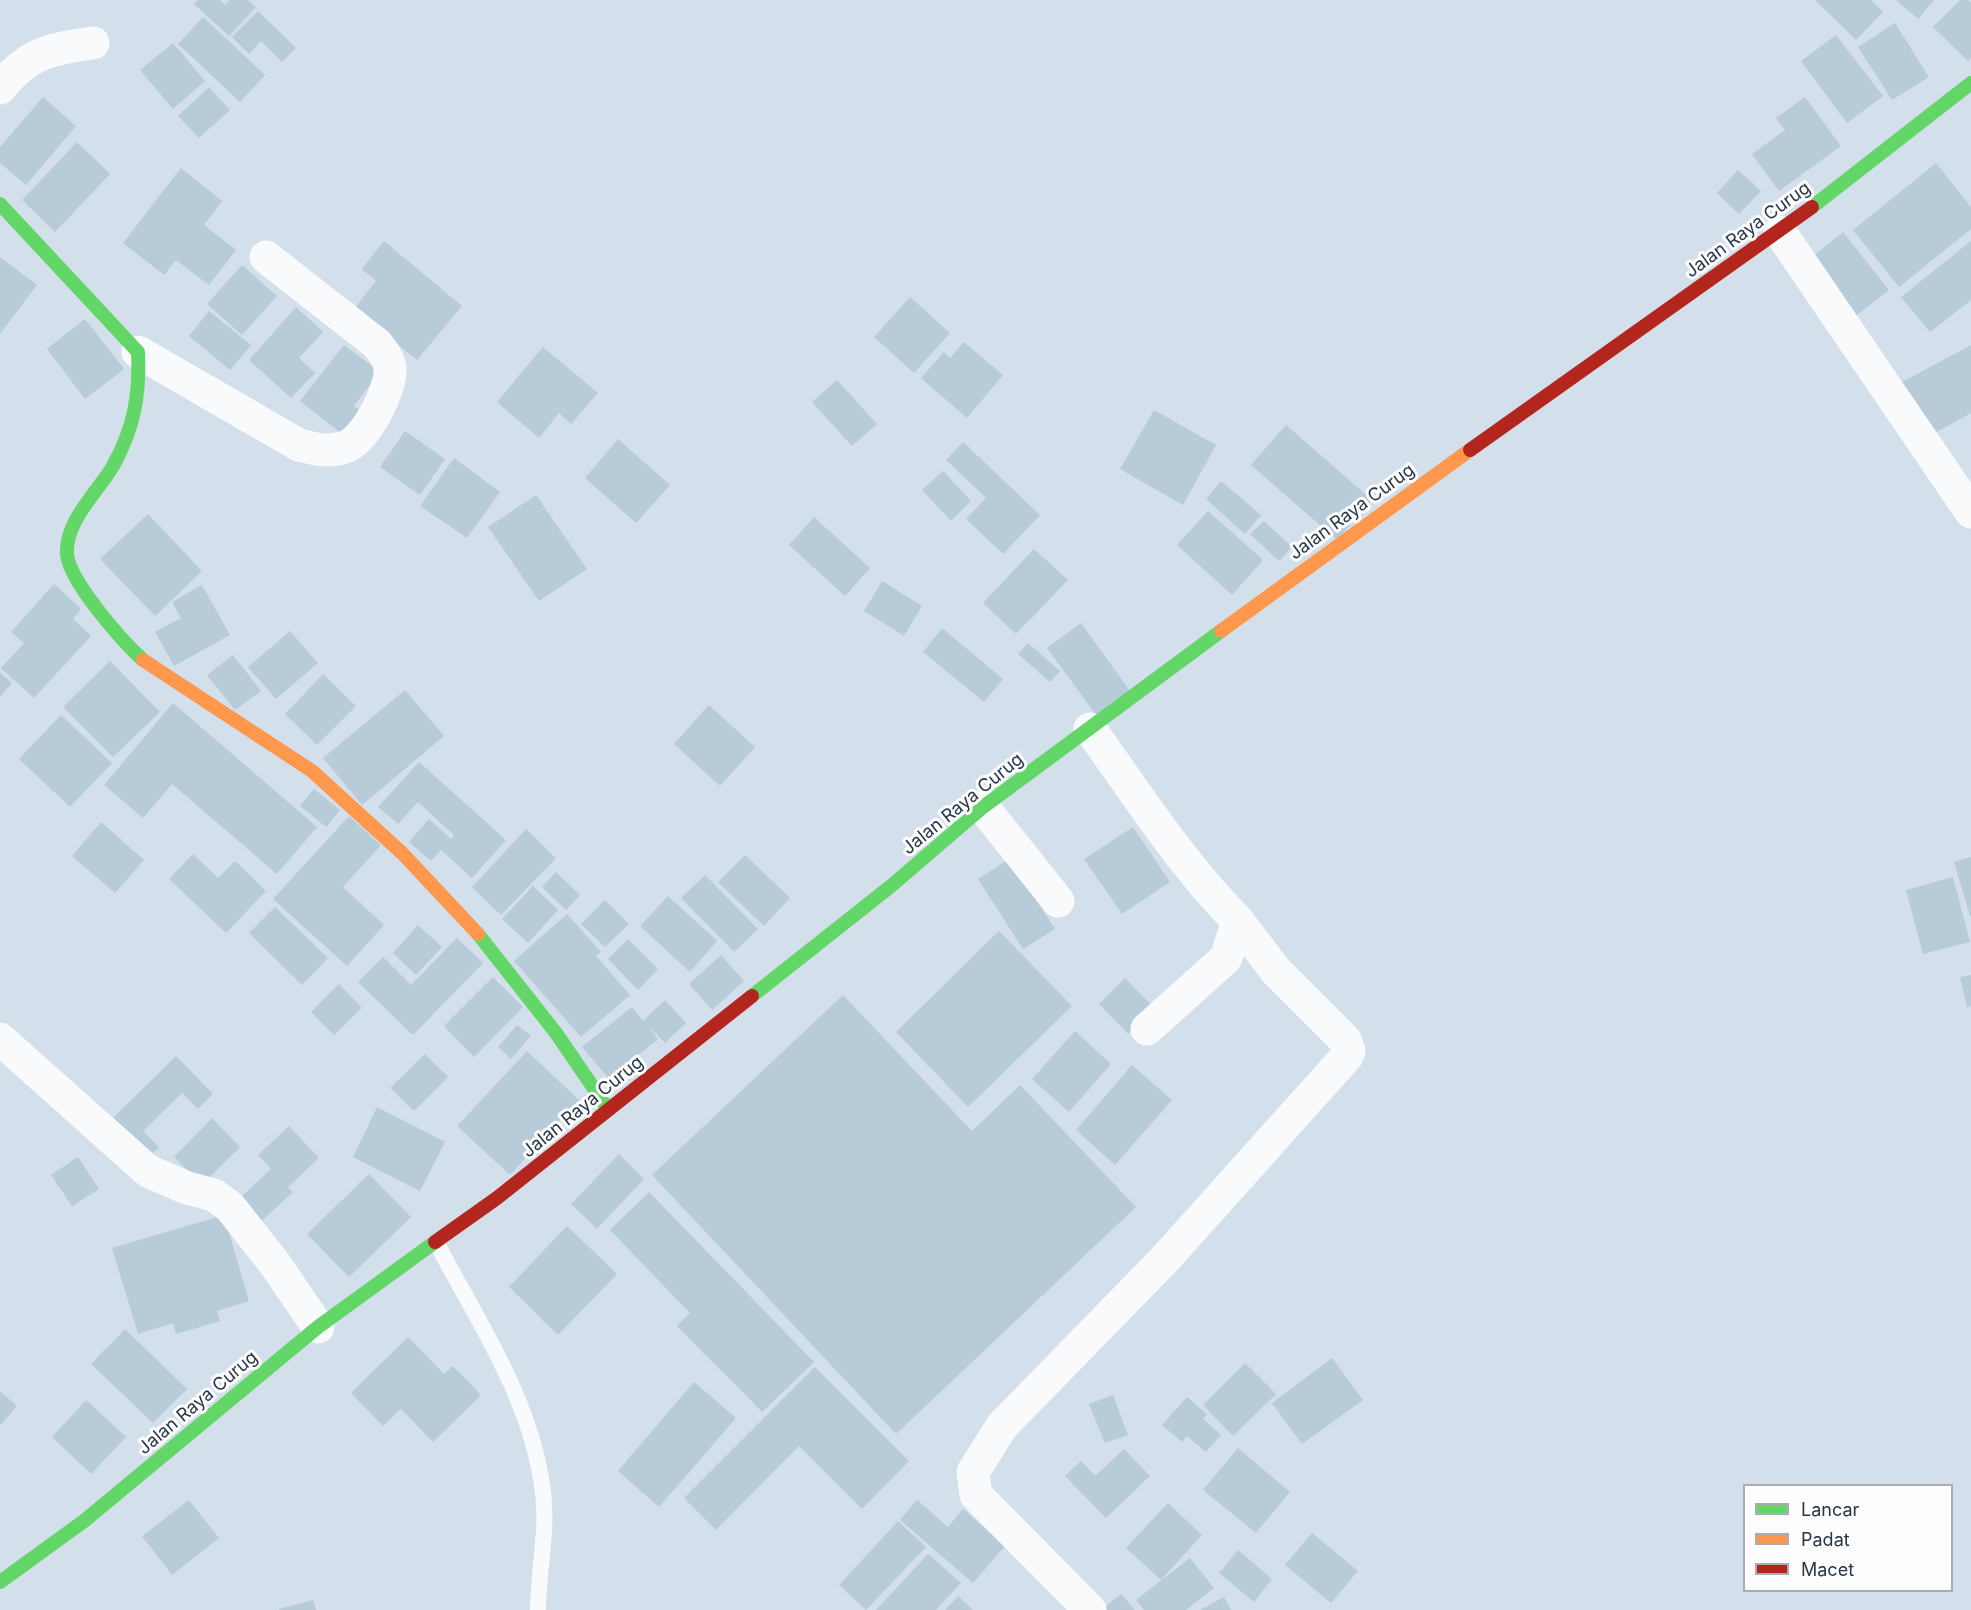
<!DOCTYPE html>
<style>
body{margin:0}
#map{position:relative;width:1971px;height:1610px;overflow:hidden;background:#d4dfec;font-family:Inter,sans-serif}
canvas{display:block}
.legend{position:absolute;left:1743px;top:1484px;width:210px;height:108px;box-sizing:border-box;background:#fdfdfd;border:2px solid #a8adb4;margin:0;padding:8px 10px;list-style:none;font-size:18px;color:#283646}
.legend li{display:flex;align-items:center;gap:12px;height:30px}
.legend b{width:30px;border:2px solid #a8adb4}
</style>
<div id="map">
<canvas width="1971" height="1610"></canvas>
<ul class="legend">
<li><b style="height:8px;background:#63d668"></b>Lancar</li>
<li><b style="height:8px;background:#ff974d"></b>Padat</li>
<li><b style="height:8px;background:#b3261e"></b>Macet</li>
</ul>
</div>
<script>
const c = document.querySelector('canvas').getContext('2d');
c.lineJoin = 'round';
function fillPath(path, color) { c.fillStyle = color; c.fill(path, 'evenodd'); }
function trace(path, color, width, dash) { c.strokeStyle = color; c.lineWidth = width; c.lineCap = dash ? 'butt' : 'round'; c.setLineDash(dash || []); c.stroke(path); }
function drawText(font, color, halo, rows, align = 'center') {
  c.font = font + ' Inter,sans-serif'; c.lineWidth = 6; c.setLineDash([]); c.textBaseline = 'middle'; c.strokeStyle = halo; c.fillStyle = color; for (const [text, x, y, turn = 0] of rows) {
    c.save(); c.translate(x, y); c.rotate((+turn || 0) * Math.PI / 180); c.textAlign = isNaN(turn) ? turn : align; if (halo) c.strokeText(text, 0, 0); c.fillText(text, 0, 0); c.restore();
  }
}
fillPath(new Path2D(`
 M197 0H220L225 5 230 0H248L256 7 229 36 194 4Z
 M1815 0H1871L1883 12 1856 40Z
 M1896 0H1934L1918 19Z
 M1960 0H1968L1971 3V57L1968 61 1933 27Z
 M258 11 296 48 282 62 261 41 249 54 232 37Z
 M203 17 265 75 240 102 178 44Z
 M1895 23 1929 77 1892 100 1858 47Z
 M1836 35 1883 96 1847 123 1801 61Z
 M173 43 205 81 173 109 140 70Z
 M209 87 230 110 199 138 178 116Z
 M43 97 76 126 26 185 0 163V147Z
 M1805 97 1841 146 1779 191 1752 154 1785 130 1776 118Z
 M77 142 110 174 55 232 22 200Z
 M1936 163 1971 207V229L1899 287 1853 230Z
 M181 168 222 201 204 225 236 250 209 285 176 260 164 275 123 243Z
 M1738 170 1761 191 1739 214 1717 193Z
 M1843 232 1889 290 1848 322 1808 260Z
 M384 241 462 306 417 360 354 309 376 281 362 269Z
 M1971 241V300L1930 332 1901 297Z
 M0 257 37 285 0 334Z
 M242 265 277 296 242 335 207 304Z
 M910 297 950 333 914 373 874 337Z
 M296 307 323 332 299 358 315 373 291 398 249 360Z
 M209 311 251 345 230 370 189 336Z
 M85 319 124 369 85 399 47 349Z
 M964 342 1003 375 967 418 921 378 944 352 950 358Z
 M344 345 380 372 354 406 365 414 346 437 300 401Z
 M1971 345V413L1926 438 1897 385Z
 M543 347 598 393 571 424 559 413 539 438 497 402Z
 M837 380 877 424 852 446 812 402Z
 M1154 410 1216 445 1183 505 1120 469Z
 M1286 425 1372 500 1337 540 1251 465Z
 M405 431 445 459 420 495 380 467Z
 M618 439 670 485 636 523 585 478Z
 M963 442 1040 515 1003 554 966 519 986 498 946 460Z
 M454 458 500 492 467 538 420 506Z
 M943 471 971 501 951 521 922 490Z
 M1221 481 1261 515 1245 534 1206 499Z
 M536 495 587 569 539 601 488 527Z
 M1208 511 1263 560 1232 595 1177 545Z
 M148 514 202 571 155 616 100 559Z
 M814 517 870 568 845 596 789 545Z
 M1264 521 1292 547 1279 561 1250 534Z
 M1034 549 1068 580 1016 634 983 603Z
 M882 581 922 606 904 636 864 611Z
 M54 584 81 609 73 619 91 636 34 698 1 668 24 643 11 632Z
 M202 585 230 635 174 666 155 632 181 618 172 602Z
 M1081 623 1130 691 1096 715 1047 648Z
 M942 628 1003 679 984 702 923 652Z
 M290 631 318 663 276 699 248 667Z
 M1028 643 1060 671 1050 682 1018 654Z
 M233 655 261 691 235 710 207 675Z
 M110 661 160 712 113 757 63 707Z
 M0 673 12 683 0 697Z
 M323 674 356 706 317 745 285 714Z
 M405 690 444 736 362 805 323 758Z
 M173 703 317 827 277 874 172 784 143 818 104 785Z
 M709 705 755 747 720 786 674 744Z
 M61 715 112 763 70 807 19 759Z
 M419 762 506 840 472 878 441 850 431 861 409 842 429 819 451 839 454 835 418 802 398 824 378 807Z
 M314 789 340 810 326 827 300 806Z
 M349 816 381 845 343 887 384 925 347 966 273 899Z
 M101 822 144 860 115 893 72 856Z
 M1133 827 1170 882 1122 914 1084 859Z
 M526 829 556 858 501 915 472 887Z
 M193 854 218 878 235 861 266 891 226 933 169 879Z
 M745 855 790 898 764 926 718 882Z
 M1971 857V916H1970L1954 862Z
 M1009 859 1055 929 1023 949 978 879Z
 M556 872 580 895 566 910 542 887Z
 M705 875 758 929 734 952 681 898Z
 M1953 877 1970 942 1923 954 1906 890Z
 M533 886 558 910 528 943 502 919Z
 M668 896 717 941 690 972 640 926Z
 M605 900 629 924 605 947 581 924Z
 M275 907 328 958 302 985 249 933Z
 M567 914 601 952 596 956 630 995 581 1037 514 961Z
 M418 925 442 947 416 975 393 953Z
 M999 931 1072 1006 968 1107 896 1032Z
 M457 938 483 963 413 1035 358 982 383 957 411 985Z
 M628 939 658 969 638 990 608 959Z
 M721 955 744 981 712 1010 689 984Z
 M1971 975V1006L1967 1007 1960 977Z
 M493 977 523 1007 474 1057 444 1026Z
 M1125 978 1154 1008 1128 1034 1099 1004Z
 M339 984 362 1008 334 1035 311 1012Z
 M843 995 972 1131 1020 1085 1136 1207 896 1434 652 1175Z
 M665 1000 686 1023 665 1043 647 1025 658 1039 609 1079 582 1047 632 1007 643 1021Z
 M517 1025 531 1036 511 1059 498 1047Z
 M1075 1031 1111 1064 1069 1112 1032 1079Z
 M527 1051 579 1100 510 1175 457 1126Z
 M425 1054 448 1077 414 1111 390 1088Z
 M176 1056 213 1094 198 1109 182 1093 143 1131 159 1147 145 1161 108 1123Z
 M1132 1065 1172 1100 1115 1165 1076 1130Z
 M377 1107 445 1142 420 1191 353 1157Z
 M212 1118 240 1147 202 1185 174 1157Z
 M289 1126 319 1158 288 1187 293 1192 254 1228 232 1205 271 1169 258 1155Z
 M619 1154 644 1179 597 1229 571 1204Z
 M78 1157 99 1189 72 1206 51 1175Z
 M369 1174 411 1217 349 1277 307 1234Z
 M649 1192 814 1362 762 1412 677 1326 690 1313 610 1230Z
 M224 1215 249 1301 217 1311 220 1321 176 1334 173 1323 138 1334 112 1248Z
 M567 1226 617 1274 558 1335 509 1287Z
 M125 1329 187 1389 153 1423 91 1364Z
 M408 1337 444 1374 453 1366 481 1395 433 1442 401 1409 383 1426 351 1393Z
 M1332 1358 1363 1400 1302 1444 1272 1403Z
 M1245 1363 1276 1394 1233 1436 1203 1405Z
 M815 1367 909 1461 862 1509 799 1446 716 1530 684 1498Z
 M694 1382 736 1418 659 1507 618 1471Z
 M0 1391 17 1406 0 1426Z
 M1113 1395 1128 1435 1105 1443 1089 1404Z
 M1187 1397 1207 1414 1203 1419 1221 1435 1206 1452 1187 1436 1182 1442 1162 1425Z
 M86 1400 126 1437 91 1474 52 1437Z
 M1238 1448 1290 1492 1256 1533 1203 1490Z
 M1124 1449 1150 1476 1106 1518 1065 1476 1081 1461 1095 1476Z
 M189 1500 219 1538 172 1575 142 1536Z
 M917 1500 948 1527 963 1509 1005 1546 973 1583 900 1520Z
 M1168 1503 1202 1535 1161 1580 1126 1548Z
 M898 1521 926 1547 866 1610 839 1585Z
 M1312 1533 1358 1571 1331 1603 1285 1565Z
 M1238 1550 1272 1579 1254 1602 1219 1573Z
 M928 1554 961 1583 936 1610H876Z
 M1190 1558 1214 1588 1186 1610H1144L1136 1600Z
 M1121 1594 1135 1610H1101Z
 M958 1596 973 1610H945Z
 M1224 1597 1231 1610H1200Z
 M313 1600 316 1610H279V1609Z`), '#b7cbd9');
trace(new Path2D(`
 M436 1242C478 1322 532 1400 543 1492 548 1531 538 1571 538 1610`), '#f9fafc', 16);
trace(new Path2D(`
 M0 88C28 53 50 49 93 43
 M1780 232 1971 512
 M138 352 299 445C315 449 329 453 345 447 365 441 392 389 390 368 389 359 383 351 377 344L266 257
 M1090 729C1137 794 1181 864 1238 921L1226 958 1147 1029
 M983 807 1058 901
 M0 1039 148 1171 187 1188 214 1195 230 1207 275 1264 318 1327
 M1090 1610 976 1495 973 1472 1002 1426 1165 1259 1347 1056 1349 1051 1345 1040 1276 971 1238 921`), '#f9fafc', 33);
trace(new Path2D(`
 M0 204 138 352C140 395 134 428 113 466 97 493 65 521 67 554 69 581 122 641 143 660
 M1812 207 1971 83
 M478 934 556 1033 608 1109
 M752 996 891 886 983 807 1221 631
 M0 1582 84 1521 318 1327 435 1242`), '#63d668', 14);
trace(new Path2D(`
 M1221 631 1470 450
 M143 660 312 771 402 853 478 934`), '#ff974d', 14);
trace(new Path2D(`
 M1470 450 1812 207
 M435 1242 497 1198 752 996`), '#b3261e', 14);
drawText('18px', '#283646', '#fdfdfd', [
 ["Jalan Raya Curug",1748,230,-36],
 ["Jalan Raya Curug",1352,512,-36],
 ["Jalan Raya Curug",963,804,-39],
 ["Jalan Raya Curug",583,1107,-39],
 ["Jalan Raya Curug",198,1403,-40]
]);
</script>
